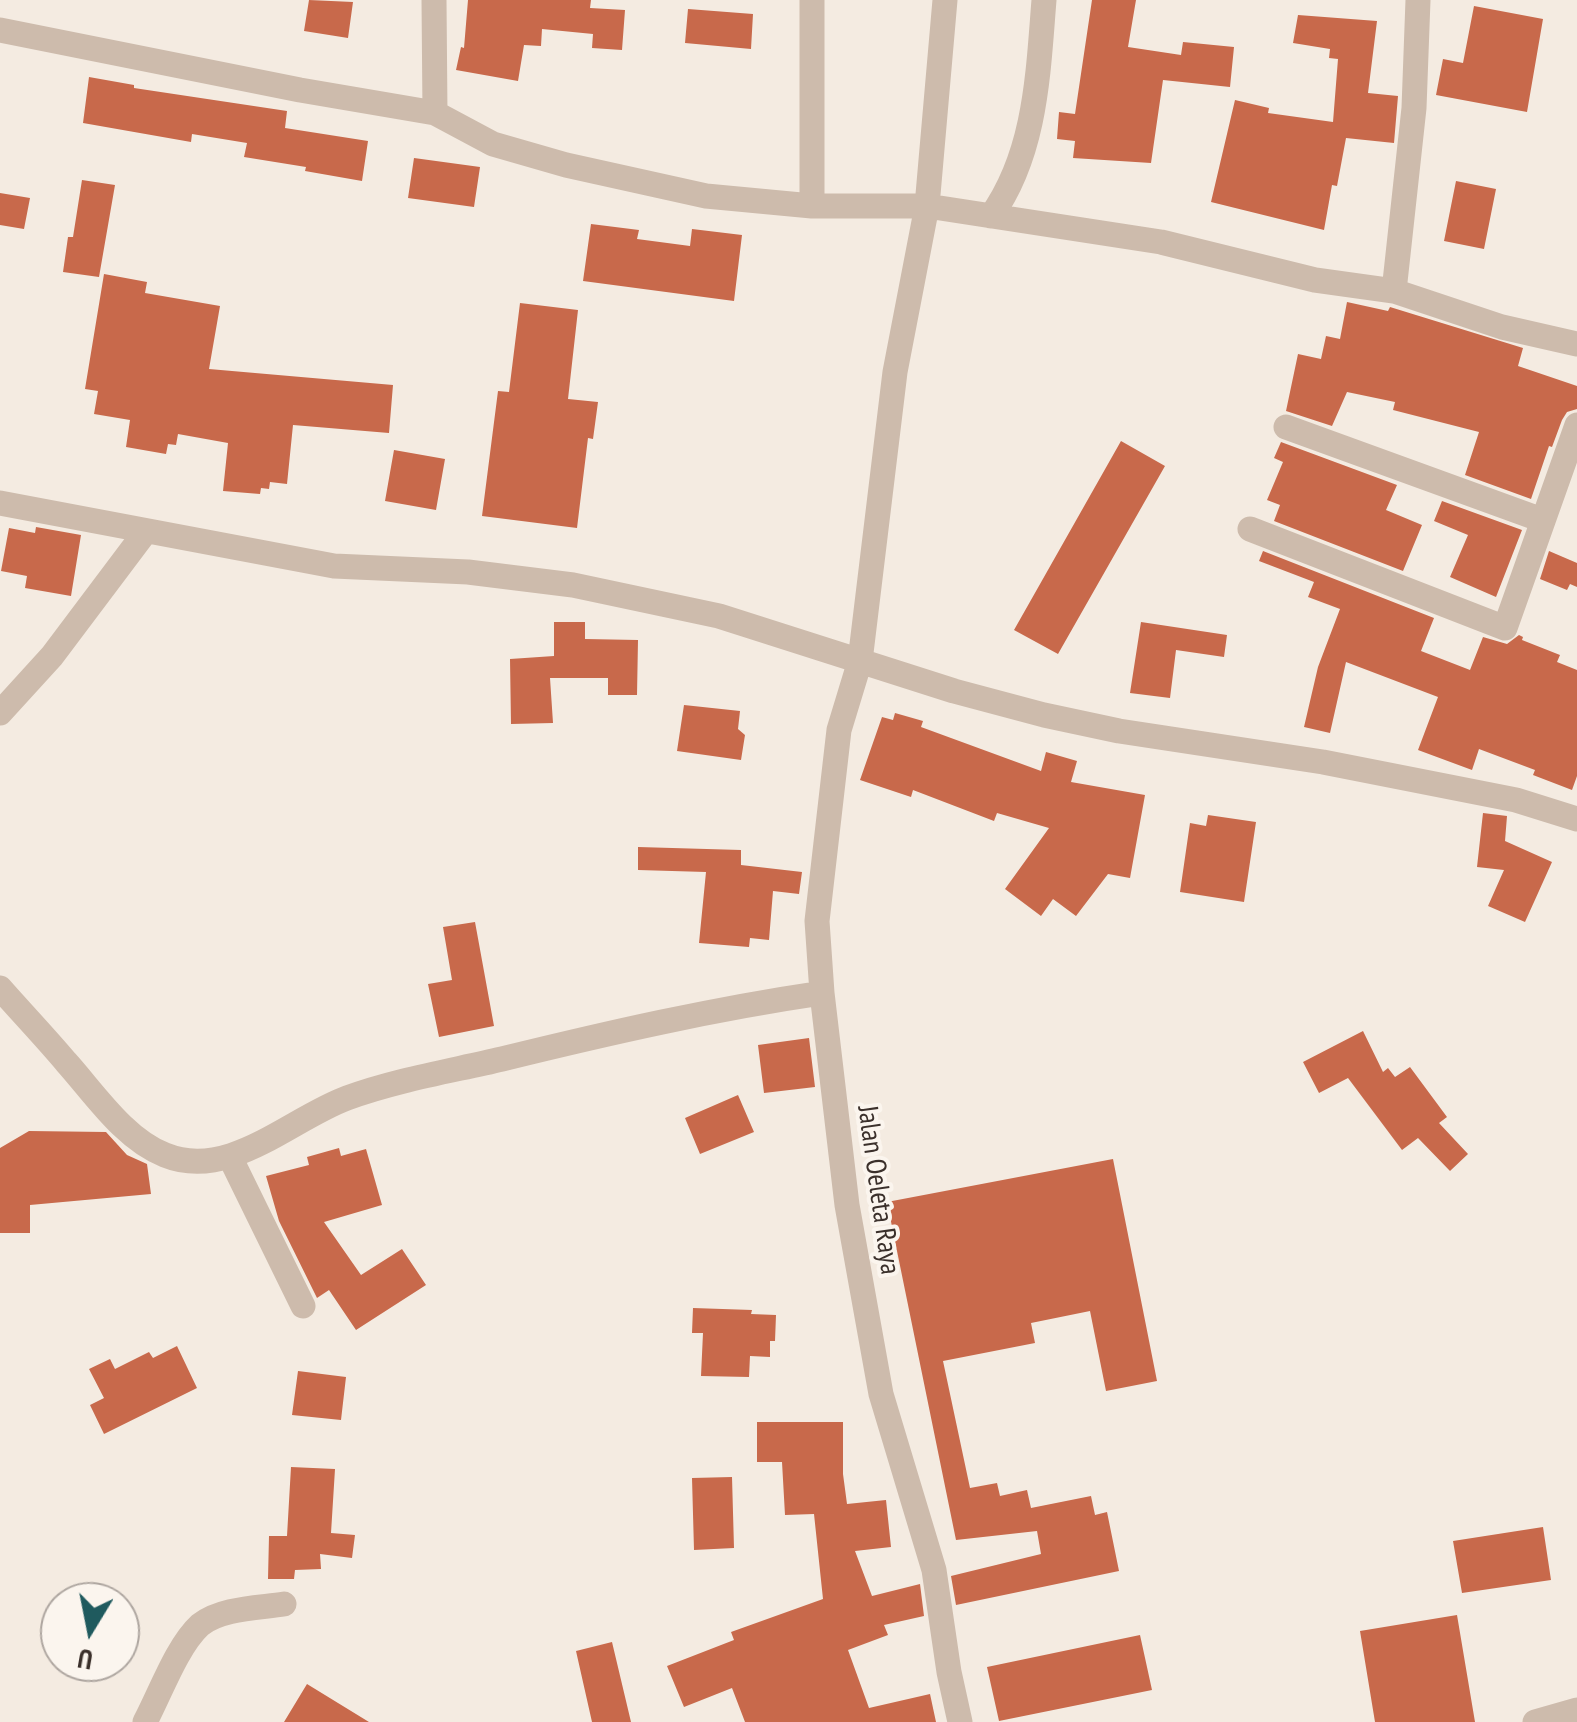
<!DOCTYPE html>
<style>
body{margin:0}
#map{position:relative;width:1577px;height:1722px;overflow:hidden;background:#f4ebe1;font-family:"PT Sans Narrow",sans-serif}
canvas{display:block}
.north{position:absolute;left:40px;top:1582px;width:100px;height:100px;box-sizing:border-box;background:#fbf5ee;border:2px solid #aea6a0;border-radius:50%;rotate:190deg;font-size:28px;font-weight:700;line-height:40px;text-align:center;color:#3b302b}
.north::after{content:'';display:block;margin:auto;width:35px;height:45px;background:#1f5a5e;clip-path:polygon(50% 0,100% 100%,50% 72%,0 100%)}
</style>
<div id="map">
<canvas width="1577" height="1722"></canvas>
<div class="north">U</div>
</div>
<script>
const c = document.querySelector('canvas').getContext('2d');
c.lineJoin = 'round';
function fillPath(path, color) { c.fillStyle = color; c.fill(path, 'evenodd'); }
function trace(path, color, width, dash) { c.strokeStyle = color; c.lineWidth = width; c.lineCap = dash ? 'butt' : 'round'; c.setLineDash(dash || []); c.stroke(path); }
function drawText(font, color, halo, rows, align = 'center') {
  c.font = font + ' "PT Sans Narrow",sans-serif'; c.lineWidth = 8; c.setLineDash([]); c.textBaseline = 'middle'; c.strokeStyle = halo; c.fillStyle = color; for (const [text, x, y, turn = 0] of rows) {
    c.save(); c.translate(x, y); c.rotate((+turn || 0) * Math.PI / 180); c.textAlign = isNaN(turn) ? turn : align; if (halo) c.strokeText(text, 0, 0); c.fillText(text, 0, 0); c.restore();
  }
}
fillPath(new Path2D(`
 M309 0 353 2 348 38 304 31Z
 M468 0H591L590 8 625 10 622 50 592 48 593 34 542 29 541 46 524 45 518 81 456 70 461 47 464 48Z
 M1092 0H1136L1128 47 1181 55 1183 42 1234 47 1230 87 1163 80 1151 163 1073 158 1075 141 1057 139 1059 112 1075 114Z
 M1474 6 1543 19 1527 112 1436 95 1443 59 1463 63Z
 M688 9 753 14 751 49 685 43Z
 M1298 15 1377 21 1368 93 1398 96 1394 143 1346 138 1337 186 1332 185 1324 230 1211 202 1235 100 1269 108 1268 113 1333 122 1338 59 1329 58 1330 49 1293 43Z
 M89 77 134 85V88L287 111 285 128 368 141 362 181 305 171 306 167 244 157 247 143 192 134 191 142 83 123Z
 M414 158 480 167 474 207 408 198Z
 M82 180 115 185 99 277 63 272 68 237H73Z
 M1456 181 1496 189 1484 249 1444 241Z
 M0 193 30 198 24 229 0 225Z
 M591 224 639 230 637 239 690 246 692 229 742 235 734 301 583 281Z
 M104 274 147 282 145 293 220 306 209 369 393 385 389 433 293 425 287 484 270 482 269 489 261 488 260 494 223 491 228 443 178 434 176 445 168 444 166 454 126 447 130 420 94 414 98 391 85 389Z
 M1347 302 1388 311 1390 307 1523 348 1518 366 1577 386V409L1567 412 1562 420 1552 447 1549 446 1531 499 1465 475 1479 432 1393 410 1395 402 1347 392 1332 426 1286 411 1298 354 1321 359 1326 336 1340 339Z
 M520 303 578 310 568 399 598 402 593 439 588 438 577 528 482 516 498 391 509 392Z
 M1121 441 1165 466 1058 654 1014 630Z
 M1281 442 1397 485 1386 510 1422 525 1403 571 1274 521 1280 505 1267 500 1283 462 1274 458Z
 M394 450 445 459 436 510 385 501Z
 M1442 501 1522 530 1496 597 1450 577 1468 535 1434 521Z
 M36 527 81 535 71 596 25 588 27 576 1 571 9 528 35 533Z
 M1263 551 1434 618 1421 651 1470 670 1483 637 1507 644 1519 635 1523 637 1522 640 1560 655 1557 662 1577 670V776L1572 790 1533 775 1535 770 1479 749 1472 770 1418 750 1438 697 1346 662 1330 733 1304 727 1318 667 1340 609 1308 597 1314 582 1259 561Z
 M1549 551 1577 563V587L1570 584 1567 590 1540 579Z
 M554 622H585V639L638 640 637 695H608V678H550L553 723 511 724 510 659 554 656Z
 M1141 622 1227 635 1224 657 1176 650 1170 698 1130 693Z
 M684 705 740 711 738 729 745 735 741 760 677 751Z
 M895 713 923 721 921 727 1041 771 1046 752 1077 761 1071 782 1145 795 1130 878 1108 874 1076 916 1053 899 1041 916 1005 889 1049 828 997 813 994 821 913 790 911 797 860 780 882 717 893 720Z
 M1483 813 1507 816 1505 841 1552 862 1525 922 1488 906 1504 870 1477 867Z
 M1208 815 1256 822 1244 902 1180 892 1190 823 1206 826Z
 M638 847 741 850V865L802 872 799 894 773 891 769 940 750 938 749 947 699 943 706 872 638 870Z
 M475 922 494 1026 439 1037 428 984 452 980 443 927Z
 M1363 1031 1383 1072 1388 1068 1395 1077 1410 1067 1447 1117 1439 1123 1468 1154 1450 1171 1418 1138 1402 1150 1348 1078 1319 1093 1303 1062Z
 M809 1038 815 1087 764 1093 758 1045Z
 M738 1095 754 1132 700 1154 685 1118Z
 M29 1131 106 1132 127 1155 147 1164 151 1194 30 1205V1233H0V1148Z
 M339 1148 341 1156 366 1149 382 1205 324 1222 361 1275 402 1249 426 1285 356 1330 329 1290 317 1298 279 1221 266 1176 309 1165 307 1157Z
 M1113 1159 1157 1381 1106 1391 1090 1311 1031 1323 1035 1343 943 1361 970 1488 997 1483 1000 1496 1027 1490 1031 1508 1091 1496 1095 1515 1107 1512 1119 1571 956 1605 951 1576 1041 1554 1037 1531 956 1540 887 1202Z
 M693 1308 752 1310 751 1314 776 1315 775 1341H770V1357L750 1356 749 1377 701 1376 703 1333H692Z
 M177 1346 197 1388 104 1434 90 1405 104 1398 89 1369 110 1359 115 1369 149 1352 153 1358Z
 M298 1371 346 1377 341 1420 292 1415Z
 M757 1422H843V1474L847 1504 886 1500 891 1547 855 1551 872 1596 920 1584 924 1616 884 1625 888 1635 848 1650 869 1708 930 1694 936 1722H745L732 1688 684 1707 667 1666 734 1640 731 1632 823 1599 814 1514 785 1515 782 1462H757Z
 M291 1467 335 1469 331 1533 355 1535 352 1558 320 1554 321 1569 295 1570 294 1579H268L269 1536H287Z
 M732 1477 734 1548 694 1550 692 1478Z
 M1543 1527 1551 1580 1462 1593 1453 1541Z
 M1457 1615 1475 1722H1375L1360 1631Z
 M1140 1635 1152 1690 999 1721 987 1667Z
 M612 1642 631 1722H592L576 1651Z
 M307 1684 369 1722H284Z`), '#c8694b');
trace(new Path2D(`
 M434 0 435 113
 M945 0 927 206 1161 242 1315 280 1394 291 1502 327 1577 344
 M0 30 300 90 435 113 493 144 566 165 706 196 812 206H927L895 372 860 661 839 730 817 921 822 993 847 1205 881 1394 934 1570 949 1672 960 1722
 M812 206V0
 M991 216C1036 153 1038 74 1044 0
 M1394 291 1414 108 1418 0
 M1286 427 1542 520
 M0 503 334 566 468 572 573 585 719 616 954 691 1044 715 1119 731 1323 762 1516 800 1577 819
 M1250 529 1505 628 1577 425
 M0 713 52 656 146 531
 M0 988C22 1013 45 1037 66 1062 94 1093 124 1139 165 1155 229 1181 290 1119 347 1098 396 1080 451 1071 502 1059 608 1033 713 1009 822 993
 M230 1157 303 1306
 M145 1722C160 1694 177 1646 200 1625 221 1608 259 1608 284 1604
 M1535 1722 1577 1710`), '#cdbbac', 25);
drawText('28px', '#3b302b', '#fbf5ee', [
 ["Jalan Oeleta Raya",878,1190,82]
]);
</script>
